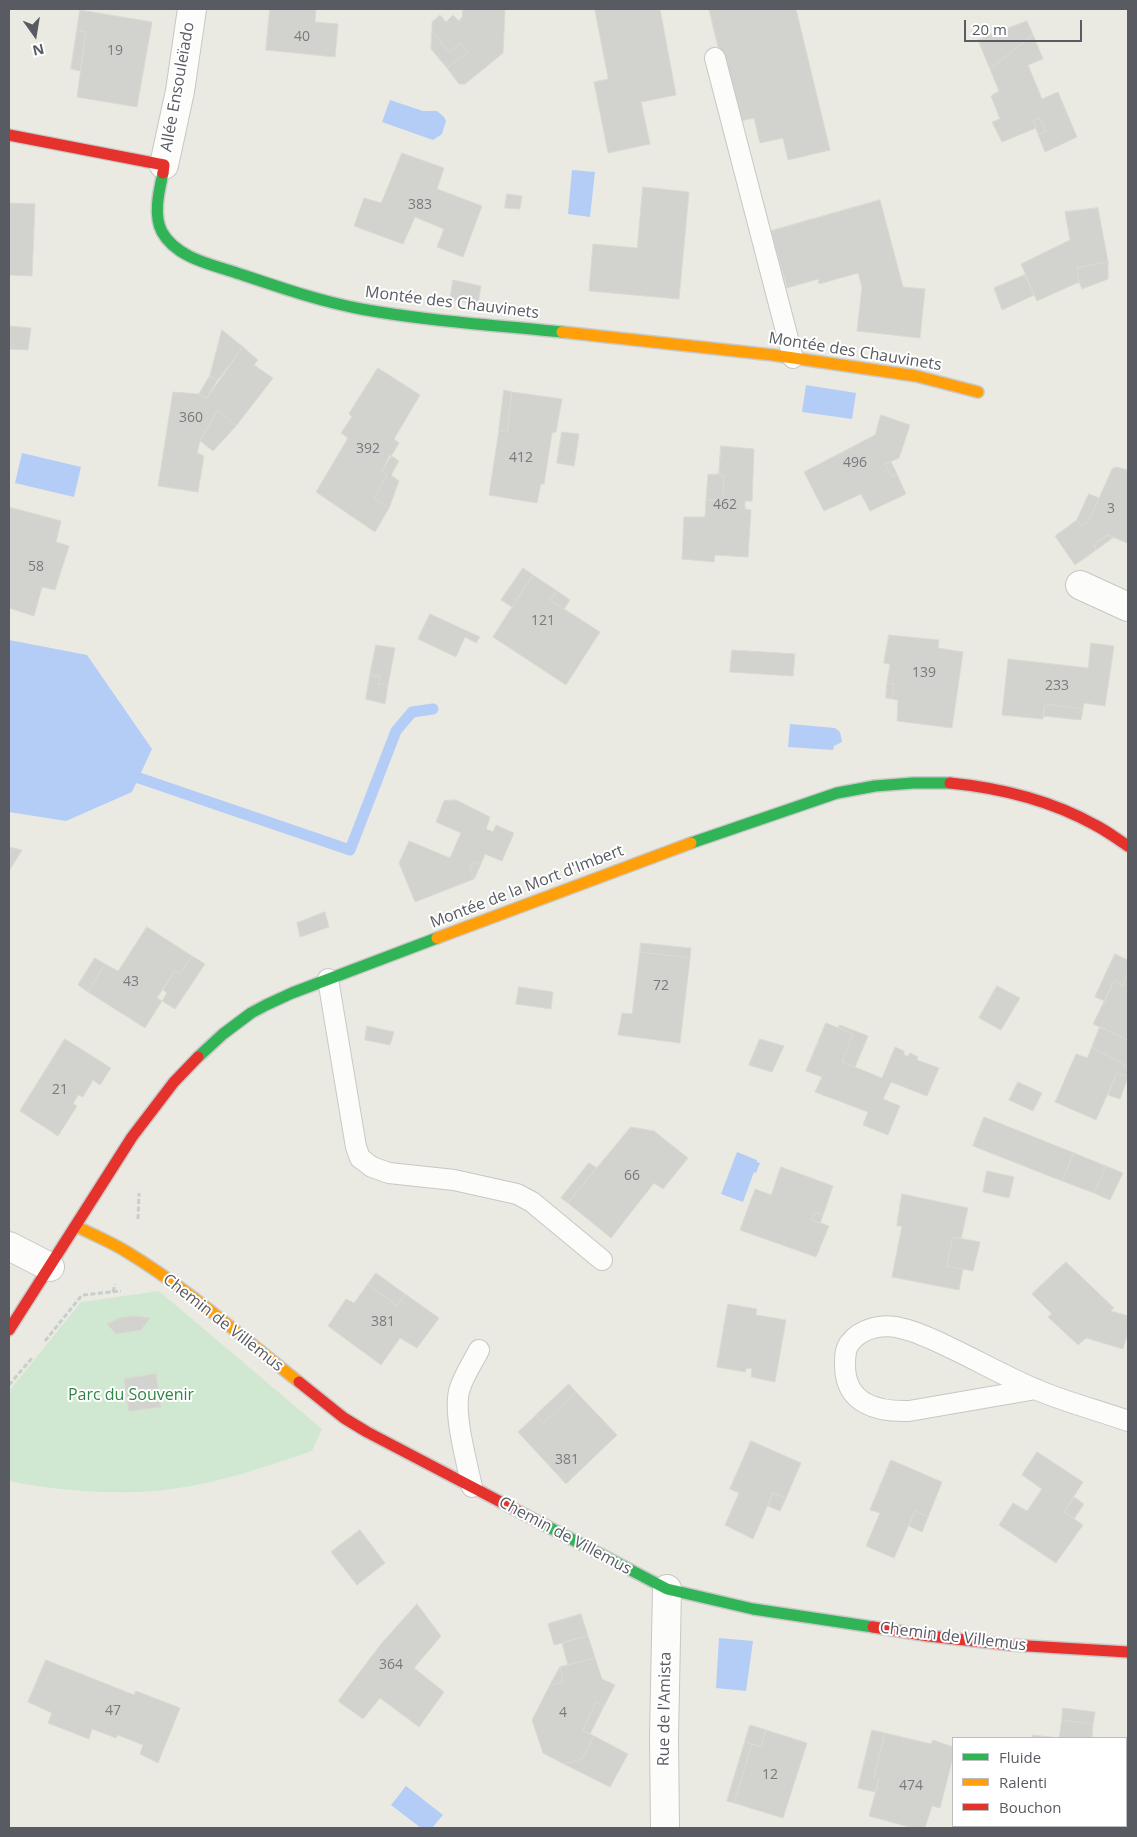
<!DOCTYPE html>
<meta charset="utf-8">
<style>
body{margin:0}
#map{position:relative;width:1137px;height:1837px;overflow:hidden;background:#eaeae2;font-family:"Open Sans",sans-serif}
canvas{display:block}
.frame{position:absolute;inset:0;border:10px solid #585b62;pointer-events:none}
.legend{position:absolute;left:952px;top:1737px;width:175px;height:90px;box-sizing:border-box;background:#fff;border:1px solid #bcbdc0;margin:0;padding:6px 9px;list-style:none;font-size:15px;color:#585b62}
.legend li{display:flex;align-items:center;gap:10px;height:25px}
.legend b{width:25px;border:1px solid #bcbdc0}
.north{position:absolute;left:10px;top:10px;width:50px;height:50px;-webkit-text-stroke:4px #fff;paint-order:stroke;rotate:167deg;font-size:14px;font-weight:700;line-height:20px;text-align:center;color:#585b62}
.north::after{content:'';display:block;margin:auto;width:18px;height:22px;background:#585b62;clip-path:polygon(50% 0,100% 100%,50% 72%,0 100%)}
.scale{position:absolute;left:964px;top:20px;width:118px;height:22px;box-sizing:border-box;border:2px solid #585b62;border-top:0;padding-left:6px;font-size:15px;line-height:18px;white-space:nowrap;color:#585b62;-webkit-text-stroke:4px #fff;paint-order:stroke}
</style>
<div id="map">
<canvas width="1137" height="1837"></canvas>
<div class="frame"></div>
<ul class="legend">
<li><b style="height:6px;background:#30b455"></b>Fluide</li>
<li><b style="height:6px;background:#ff9f0a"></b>Ralenti</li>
<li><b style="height:6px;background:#e5322d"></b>Bouchon</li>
</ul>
<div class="north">N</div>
<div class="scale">20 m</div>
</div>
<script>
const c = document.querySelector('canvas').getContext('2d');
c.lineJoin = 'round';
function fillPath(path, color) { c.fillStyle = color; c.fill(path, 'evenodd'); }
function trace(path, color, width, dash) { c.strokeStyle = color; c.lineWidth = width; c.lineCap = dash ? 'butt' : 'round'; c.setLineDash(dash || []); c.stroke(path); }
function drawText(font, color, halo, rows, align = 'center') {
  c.font = font + ' "Open Sans",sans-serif'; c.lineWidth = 4; c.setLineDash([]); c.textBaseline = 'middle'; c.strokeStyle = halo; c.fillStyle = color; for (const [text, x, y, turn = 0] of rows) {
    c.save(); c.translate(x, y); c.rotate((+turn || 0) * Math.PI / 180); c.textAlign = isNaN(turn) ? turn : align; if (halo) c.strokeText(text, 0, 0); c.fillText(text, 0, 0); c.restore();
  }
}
fillPath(new Path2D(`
 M159 1291 322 1429 312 1451C267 1466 220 1483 172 1489 125 1496 55 1491 9 1481V1391L81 1302Z`), '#d0e8d1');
fillPath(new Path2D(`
 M390 100 423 111H437L444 117 446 121 442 134 433 140 382 122Z
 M572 170 595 172 590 217 568 214Z
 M806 385 856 393 852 419 802 412Z
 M22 453 81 467 74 497 15 483Z
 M9 640 87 655 152 749 132 792 66 821 9 812Z
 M790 724 835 728 840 732 842 742 834 746 833 750 788 747Z
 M737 1152 757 1160V1162L760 1163 756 1173 754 1172 743 1202 721 1194Z
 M719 1638 753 1641 746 1691 716 1688Z
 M406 1786 443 1815 432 1828H421L391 1805Z`), '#b4cdf6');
trace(new Path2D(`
 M124 776 139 778 350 850 396 731 412 712 433 709`), '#b4cdf6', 11);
const building = new Path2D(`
 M270 9H316L315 22 338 24 335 57 266 50Z
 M463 9H505L503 53 465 84H459L447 68 468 52 460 43 449 52 432 32V22L440 15 446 22 453 15 459 21 462 17Z
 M595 9H660L676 95 641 102 650 144 608 153 594 82 608 79Z
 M709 9H796L830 150 788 160 783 138 760 143 754 118 737 122Z
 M80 10 152 22 137 107 77 97 86 32 77 30Z
 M1027 21 1033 35 990 69 978 40Z
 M77 30 86 32 80 71 71 69Z
 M432 32 449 52 460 43 468 52 447 68 431 49Z
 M1033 35 1043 59 1028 65 1042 99 1058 92 1077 137 1045 152 1038 134 1046 131 1040 118 1033 121 1036 128 1002 142 992 122 1000 119 991 96 999 91 990 69Z
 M1040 118 1046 131 1038 134 1033 121Z
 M402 153 444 168 437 189 482 206 463 257 437 247 444 229 415 217 403 244 354 226 364 198 381 203Z
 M643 187 689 192 679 299 589 291 593 244 637 248Z
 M507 194 522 196 520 209 505 208Z
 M880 200 903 287 925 289 920 338 857 331 862 287 858 273 819 284 818 279 787 288 771 231Z
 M9 203 35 204 32 276 9 275Z
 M1098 208 1108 262 1077 268 1079 282 1037 301 1021 264 1070 240 1065 212Z
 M1108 262V279L1082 289 1079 282 1077 268Z
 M1025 275 1034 295 1002 310 994 288Z
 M453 280 481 286 478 304 450 300Z
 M9 326 31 328 28 350 9 349Z
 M222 330 243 347 217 381 210 376Z
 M243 347 258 360 254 365 273 378 236 426 218 410 200 441 197 453 204 456 198 492 158 486 173 392 199 394 206 399Z
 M378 368 420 395 394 439 399 443 382 471 387 475 374 498 389 508 375 532 316 492 348 438 341 433 352 417 349 414Z
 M210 376 217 381 206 399 199 394Z
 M504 390 512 392 507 432 499 430Z
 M512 392 562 399 556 432 552 433 544 484H541L537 503 489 495 499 430 507 432Z
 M218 410 236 426 213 451 200 441Z
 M881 415 910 425 899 458 885 464 892 477 897 474 906 494 870 511 861 494 824 511 804 472 875 435Z
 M562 432 579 434 574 466 557 463Z
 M721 446 754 449 752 501H745V509L751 510 748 557 715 555 714 562 682 559 684 517H705L706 500H723L724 476 719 474Z
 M390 455 399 461 391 475 399 481 389 508 374 498 387 475 382 471Z
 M891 462 897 474 892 477 885 464Z
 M1117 467 1128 470V539L1127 543 1108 535 1094 545 1096 550 1075 565 1055 536 1077 520 1082 526 1089 521 1112 469Z
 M719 474 724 476 723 500H706L708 475Z
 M1089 494 1099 498 1089 521 1082 526 1077 520Z
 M9 507 61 521 56 542 69 546 55 590 42 587 34 616 9 608Z
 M1108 535 1114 537 1096 550 1094 545Z
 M523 568 533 575 512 607 501 600Z
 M533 575 557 591 550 600 600 632 566 685 493 637Z
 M557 591 570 600 564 609 550 600Z
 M430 614 480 637 476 643 465 637 456 657 418 639Z
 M889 635 939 640 938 648 963 652 952 728 897 721 898 700 892 699 894 684 887 683 890 664 884 663Z
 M1091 643 1114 646 1105 706 1084 703 1083 709 1045 704 1043 719 1002 715 1008 659 1088 668Z
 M376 645 395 648 388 685 378 684 380 676 370 675Z
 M732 650 795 654 793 676 730 672Z
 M370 675 380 676 378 684 388 685 385 704 366 699Z
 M887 683 894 684 892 699 886 698Z
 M1045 704 1083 709 1081 720 1043 716Z
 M456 800 490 817 486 829 493 832 496 825 514 833 502 861 485 854 481 864 473 862 470 868 474 879 415 902 399 863 409 841 450 858 461 833 436 822 444 801Z
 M9 847 22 850 9 871Z
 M473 862 481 864 474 879 470 868Z
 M325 912 329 927 300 937 297 923Z
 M147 927 192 956 180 974 175 970 157 998 162 1001 145 1028 88 992 105 964 118 971Z
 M641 943 691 948 690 958 640 952Z
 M640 952 690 958 680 1043 618 1035 622 1013 632 1014Z
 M1115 954 1128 960V972L1123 985 1114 981 1105 1001 1095 997Z
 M192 956 205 964 175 1009 162 1001 167 993 163 990 175 970 180 974Z
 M95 958 105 964 88 992 78 985Z
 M1128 972V1040L1093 1024 1114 981 1123 985Z
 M997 986 1020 998 1001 1030 979 1018Z
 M519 987 553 992 551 1009 516 1004Z
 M826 1023 853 1034 842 1062 855 1067 882 1078 895 1047 904 1051V1055L908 1056 910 1053 918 1057 917 1060 939 1068 927 1096 891 1082 883 1099 900 1106 888 1135 863 1125 868 1112 815 1092 822 1077 806 1071Z
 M840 1025 868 1036 855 1067 842 1062 853 1034 838 1028Z
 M367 1026 394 1032 390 1045 365 1040Z
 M1100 1027 1128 1040V1067L1092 1047Z
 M65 1039 111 1068 100 1085 93 1080 83 1097 78 1095 73 1104 77 1106 58 1136 20 1111Z
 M760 1039 784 1046 772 1072 749 1065Z
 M1092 1047 1128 1067V1077L1117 1073 1096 1120 1055 1102 1076 1054 1087 1058Z
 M1117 1073 1128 1077 1120 1099 1108 1095Z
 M1018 1082 1042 1093 1033 1111 1009 1100Z
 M984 1117 1074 1153 1062 1181 973 1146Z
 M631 1127 654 1131 688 1158 663 1189 654 1183 611 1238 568 1203Z
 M1074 1153 1106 1166 1094 1193 1062 1181Z
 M589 1163 597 1168 568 1203 561 1198Z
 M1106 1166 1123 1173 1110 1200 1094 1193Z
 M781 1167 833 1186 823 1215 815 1212 812 1220 829 1226 816 1257 740 1230 755 1189 771 1195Z
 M987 1171 1014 1177 1009 1198 983 1192Z
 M902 1194 968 1208 961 1239 953 1237 947 1266 963 1269 959 1290 892 1277 902 1226H897Z
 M815 1212 823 1215 820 1223 812 1220Z
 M953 1237 980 1242 973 1271 947 1266Z
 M1066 1262 1114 1308 1111 1311 1128 1316V1332L1123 1349 1086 1338 1078 1345 1048 1317 1052 1314 1032 1294Z
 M376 1273 405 1294 397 1306 368 1284Z
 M368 1284 397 1306 405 1294 439 1318 417 1348 400 1338 381 1365 328 1326 346 1299 354 1303Z
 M728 1304 757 1309 756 1315 786 1320 775 1382 751 1377 752 1369 747 1368 745 1372 717 1367Z
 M134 1316 150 1318 141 1330 116 1334 107 1324 120 1318Z
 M156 1374 161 1407 129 1411 124 1379Z
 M569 1384 576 1392 543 1423 536 1415Z
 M576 1392 617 1435 566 1484 518 1432 536 1415 543 1423Z
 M751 1441 801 1463 786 1498 773 1493 753 1539 725 1525 739 1493 730 1489Z
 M1037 1452 1083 1482 1064 1512 1083 1525 1056 1563 999 1525 1013 1503 1027 1511 1042 1489 1022 1475Z
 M891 1460 942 1482 928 1517 915 1511 894 1558 866 1546 880 1513 870 1510Z
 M773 1493 786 1498 780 1511 768 1506Z
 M1074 1497 1084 1504 1074 1519 1064 1512Z
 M915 1511 928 1517 922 1532 909 1526Z
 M360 1530 385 1563 357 1585 331 1552Z
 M417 1604 441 1636 414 1668 444 1692 419 1727 380 1698 363 1719 338 1701 381 1644Z
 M581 1614 588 1636 554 1645 548 1624Z
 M588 1636 595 1658 568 1665 562 1643Z
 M595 1658 602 1679 615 1685 604 1706 596 1702 583 1731 594 1736 582 1759 564 1764 543 1753 532 1720 550 1685 563 1682 560 1667Z
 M46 1660 134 1695 136 1691 180 1708 158 1763 140 1754 143 1745 118 1735 116 1738 92 1729 89 1739 48 1723 52 1713 28 1702Z
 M560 1667 563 1682 550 1685Z
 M596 1702 604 1706 590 1734 583 1731Z
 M1063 1708 1095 1712 1093 1724 1062 1720Z
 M1062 1720 1093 1724 1092 1738H1032V1735L1059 1738Z
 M750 1725 766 1730 761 1747 745 1742Z
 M766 1730 807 1743 783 1818 734 1803 752 1744 761 1747Z
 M872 1730 885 1733 874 1778 879 1780 875 1792 858 1788Z
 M885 1733 931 1744 933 1740 953 1747V1757L940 1808 932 1806 925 1828H913L869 1816 879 1780 874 1778Z
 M594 1736 628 1754 610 1787 564 1764 582 1759Z
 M745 1742 752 1744 734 1803 727 1801Z
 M1010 1826H1072L1071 1828H1010Z`);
fillPath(building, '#d2d3ce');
trace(building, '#dad9d2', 1);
const lane = new Path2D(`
 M715 58 793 358
 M328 979 356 1147 360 1158 372 1167 389 1173 454 1180 517 1194 532 1202 602 1260
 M1036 1389 909 1411C877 1412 845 1404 845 1365 845 1357 845 1350 849 1344 861 1327 885 1323 904 1329 921 1333 938 1342 953 1349 980 1362 1007 1377 1035 1389 1065 1402 1097 1410 1128 1421
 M472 1487C467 1463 452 1410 460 1388 464 1375 473 1362 479 1350`);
const street = new Path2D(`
 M164 165 180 91 192 9
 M1080 585 1128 607
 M9 1246 50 1267
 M665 1828 664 1737 667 1589`);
const fast = new Path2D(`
 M163 173C159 191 153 215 162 232 176 257 209 264 234 272 276 286 318 301 361 309 427 321 495 325 562 332
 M691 843 837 793 875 786 913 783H950
 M198 1057 223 1034 251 1013 266 1005 292 993 437 938
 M537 1521 667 1589 753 1609 873 1627`);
const slow = new Path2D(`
 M562 332 773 355 916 376 978 392
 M437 938 691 843
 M76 1226C93 1235 111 1242 127 1252 188 1289 243 1338 299 1382`);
const jam = new Path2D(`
 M9 135 164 165 163 173
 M950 783C1001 788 1050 800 1095 825 1107 831 1117 839 1128 846
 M9 1330 132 1137 174 1082 198 1057
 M299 1382 344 1418 367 1432 537 1521
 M873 1627 929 1636 1011 1645 1128 1652`);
trace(lane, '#c7c7c5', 22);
trace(street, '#c7c7c5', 30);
trace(fast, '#c9c9c9', 14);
trace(slow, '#c9c9c9', 14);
trace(jam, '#c9c9c9', 14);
trace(new Path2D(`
 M138 1219 139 1193
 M113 1292 115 1284
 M45 1341 82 1295 121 1291
 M9 1385 32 1358`), '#c7cecc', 3, [5, 2.5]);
trace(lane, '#fcfcfb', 20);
trace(street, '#fcfcfb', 28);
trace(fast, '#30b455', 11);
trace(slow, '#ff9f0a', 11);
trace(jam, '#e5322d', 11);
drawText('14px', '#777a7e', null, [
 ["40",302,37],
 ["19",115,51],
 ["383",420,205],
 ["360",191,418],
 ["392",368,449],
 ["412",521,458],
 ["496",855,463],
 ["462",725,505],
 ["3",1111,509],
 ["58",36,567],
 ["121",543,621],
 ["139",924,673],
 ["233",1057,686],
 ["43",131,982],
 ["72",661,986],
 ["21",60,1090],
 ["66",632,1176],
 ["381",383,1322],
 ["381",567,1460],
 ["364",391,1665],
 ["47",113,1711],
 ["4",563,1713],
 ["12",770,1775],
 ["474",911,1786]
]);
drawText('16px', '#585b62', '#fff', [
 ["Allée Ensouleïado",178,87,-80],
 ["Montée des Chauvinets",452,303,7],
 ["Montée des Chauvinets",855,352,9],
 ["Montée de la Mort d'Imbert",527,887,-21],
 ["Chemin de Villemus",223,1323,38],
 ["Chemin de Villemus",565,1536,28],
 ["Chemin de Villemus",953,1637,7],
 ["Rue de l'Amista",665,1709,-89]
]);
drawText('16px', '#2e8444', '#fff', [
 ["Parc du Souvenir",131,1395]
]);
</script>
